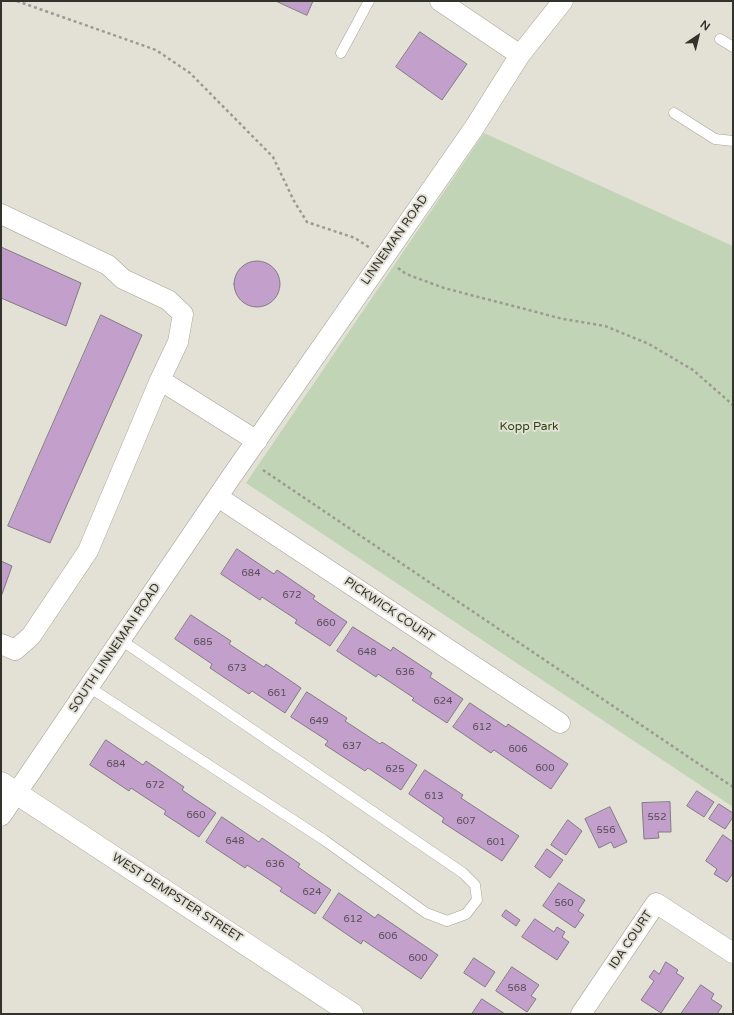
<!DOCTYPE html>
<html>
<head>
<meta charset="utf-8">
<style>
  body { margin:0 }
  #map { position:relative; width:734px; height:1015px; overflow:hidden; background:#e3e1d6; font-family:"Varela Round",sans-serif }
  canvas { display:block }
  .frame { position:absolute; inset:0; border:2px solid #33332e; pointer-events:none }
  .north { position:absolute; left:678px; top:16px; width:40px; height:40px; -webkit-text-stroke:3px #e3e1d6; paint-order:stroke; rotate:35deg; font-size:11px; font-weight:700; line-height:16px; text-align:center; color:#33332e }
  .north::after { content:''; display:block; margin:auto; width:14px; height:18px; background:#33332e; clip-path:polygon(50% 0,100% 100%,50% 72%,0 100%) }
</style>
</head>
<body>
<div id="map">
<canvas width="734" height="1015"></canvas>
<div class="frame"></div>
<div class="north">N</div>
</div>
<script>
const g = document.querySelector('canvas').getContext('2d');
g.lineJoin = 'round';
function fillPath(path, color) { g.fillStyle = color; g.fill(path, 'evenodd'); }
function strokePath(path, color, width, dash) { g.strokeStyle = color; g.lineWidth = width; g.lineCap = dash ? 'butt' : 'round'; g.setLineDash(dash || []); g.stroke(path); }
function drawText(font, color, halo, rows, align = 'center') {
  g.font = font + ' "Varela Round",sans-serif'; g.lineWidth = 4; g.setLineDash([]); g.textBaseline = 'middle'; g.strokeStyle = halo; g.fillStyle = color; for (const [text, x, y, turn = 0] of rows) {
    g.save(); g.translate(x, y); g.rotate((+turn || 0) * Math.PI / 180); g.textAlign = isNaN(turn) ? turn : align; if (halo) g.strokeText(text, 0, 0); g.fillText(text, 0, 0); g.restore();
  }
}
const green = new Path2D(`
  M484 133 733 246V807L246 483Z`);
const building = new Path2D(`
  M276 1H313L307 15Z
  M420 32 467 64 442 100 396 67Z
  M1 247 81 283 66 326 1 298Z
  M234 284a23 23 0 1 1 46 0a23 23 0 1 1-46 0Z
  M101 315 142 335 50 543 8 526Z
  M237 549 274 574 277 570 315 596 313 599 347 622 330 646 295 623 297 620 262 597 260 600 221 574Z
  M1 561 12 566 1 597Z
  M191 615 231 641 229 644 264 667 266 664 301 688 285 713 252 691 249 694 210 668 212 664 175 639Z
  M353 627 391 651 393 647 432 673 430 677 463 699 447 723 412 700 414 698 378 674 376 677 337 651Z
  M307 692 347 718 345 721 380 744 382 742 417 765 401 790 368 768 365 771 325 745 328 741 291 717Z
  M470 703 506 727 508 724 568 764 551 789 494 750 491 753 453 727Z
  M106 740 143 765 146 761 184 787 182 790 216 813 199 837 164 814 166 811 131 788 129 791 90 765Z
  M425 770 463 795 461 798 519 836 502 861 442 822 444 818 409 794Z
  M697 791 714 802 704 817 687 806Z
  M670 802 671 832H658L659 838 644 839 642 803Z
  M719 804 733 813V817L725 829 709 819Z
  M610 807 627 842 614 848 611 842 599 848 585 819Z
  M222 817 259 842 262 838 300 864 298 867 331 890 315 914 280 891 282 888 247 865 245 868 206 842Z
  M568 820 582 831 566 855 551 845Z
  M723 835 733 842V873L727 882 714 874 717 869 706 861Z
  M547 849 563 860 550 878 535 867Z
  M559 883 585 900 578 911 584 915 575 928 543 906Z
  M339 893 375 918 378 914 438 955 421 979 363 940 361 944 323 918Z
  M506 910 520 920 516 926 502 916Z
  M535 919 554 932 557 927 565 932 562 937 569 942 557 960 522 937Z
  M474 958 495 972 485 987 464 973Z
  M666 962 678 970 676 973 684 978 661 1013 641 1000 654 981 649 977 654 970 659 974Z
  M512 967 539 985 531 996 536 999 527 1012 496 991Z
  M701 985 714 994 711 999 722 1006 717 1014H681Z
  M482 999 505 1014H472Z`);
const path = new Path2D(`
  M17 1 156 50 190 73 273 157 294 201 307 222 355 238 370 248
  M398 268 406 274 444 288 563 319 605 326 649 344 693 370 733 405
  M263 470 733 787`);
const service = new Path2D(`
  M720 39 733 47
  M341 53 369 1
  M674 113 715 139 733 141
  M89 687 324 840 426 913 447 921 466 914 477 900 475 885 463 873 121 640`);
const minor = new Path2D(`
  M440 1 520 55
  M1 214 108 265 123 279 168 300 183 314 178 342 160 380 88 551 31 636 15 650 1 644
  M160 380 257 441
  M218 497 560 723
  M1 816 229 480 474 128 520 55 563 1
  M581 1014 656 903 733 953`);
const secondary = new Path2D(`
  M1 783 352 1014`);
const numberNames = [
  ["684",251,573],
  ["672",292,595],
  ["660",326,623],
  ["685",203,642],
  ["648",367,652],
  ["673",237,668],
  ["636",405,672],
  ["661",277,693],
  ["624",443,701],
  ["649",319,721],
  ["612",482,727],
  ["637",352,746],
  ["606",518,749],
  ["684",116,764],
  ["600",545,768],
  ["625",395,769],
  ["672",155,785],
  ["613",434,796],
  ["660",196,815],
  ["552",657,817],
  ["607",466,821],
  ["556",606,830],
  ["648",235,841],
  ["601",496,842],
  ["636",275,864],
  ["624",312,892],
  ["560",564,903],
  ["612",353,919],
  ["606",388,936],
  ["600",418,958],
  ["568",517,988]
];
const streetNames = [
  ["LINNEMAN ROAD",395,240,-55],
  ["PICKWICK COURT",389,610,34],
  ["SOUTH LINNEMAN ROAD",115,648,-56],
  ["WEST DEMPSTER STREET",177,898,33],
  ["IDA COURT",631,940,-56]
];
const parkNames = [
  ["Kopp Park",529,427]
];
fillPath(green, '#c2d4b6');
fillPath(building, '#c39fcc');
strokePath(building, '#817b83', 1);
strokePath(service, '#a6a499', 11);
strokePath(minor, '#a6a499', 21);
strokePath(secondary, '#a6a499', 23);
strokePath(path, '#9c9a92', 2.5, [3, 3]);
strokePath(service, '#fff', 10);
strokePath(minor, '#fff', 20);
strokePath(secondary, '#fff', 22);
drawText('10px', '#574e56', null, numberNames);
drawText('12px', '#33332e', '#e3e1d6', streetNames);
drawText('12px', '#2b4511', '#e3e1d6', parkNames);
</script>
</body>
</html>
